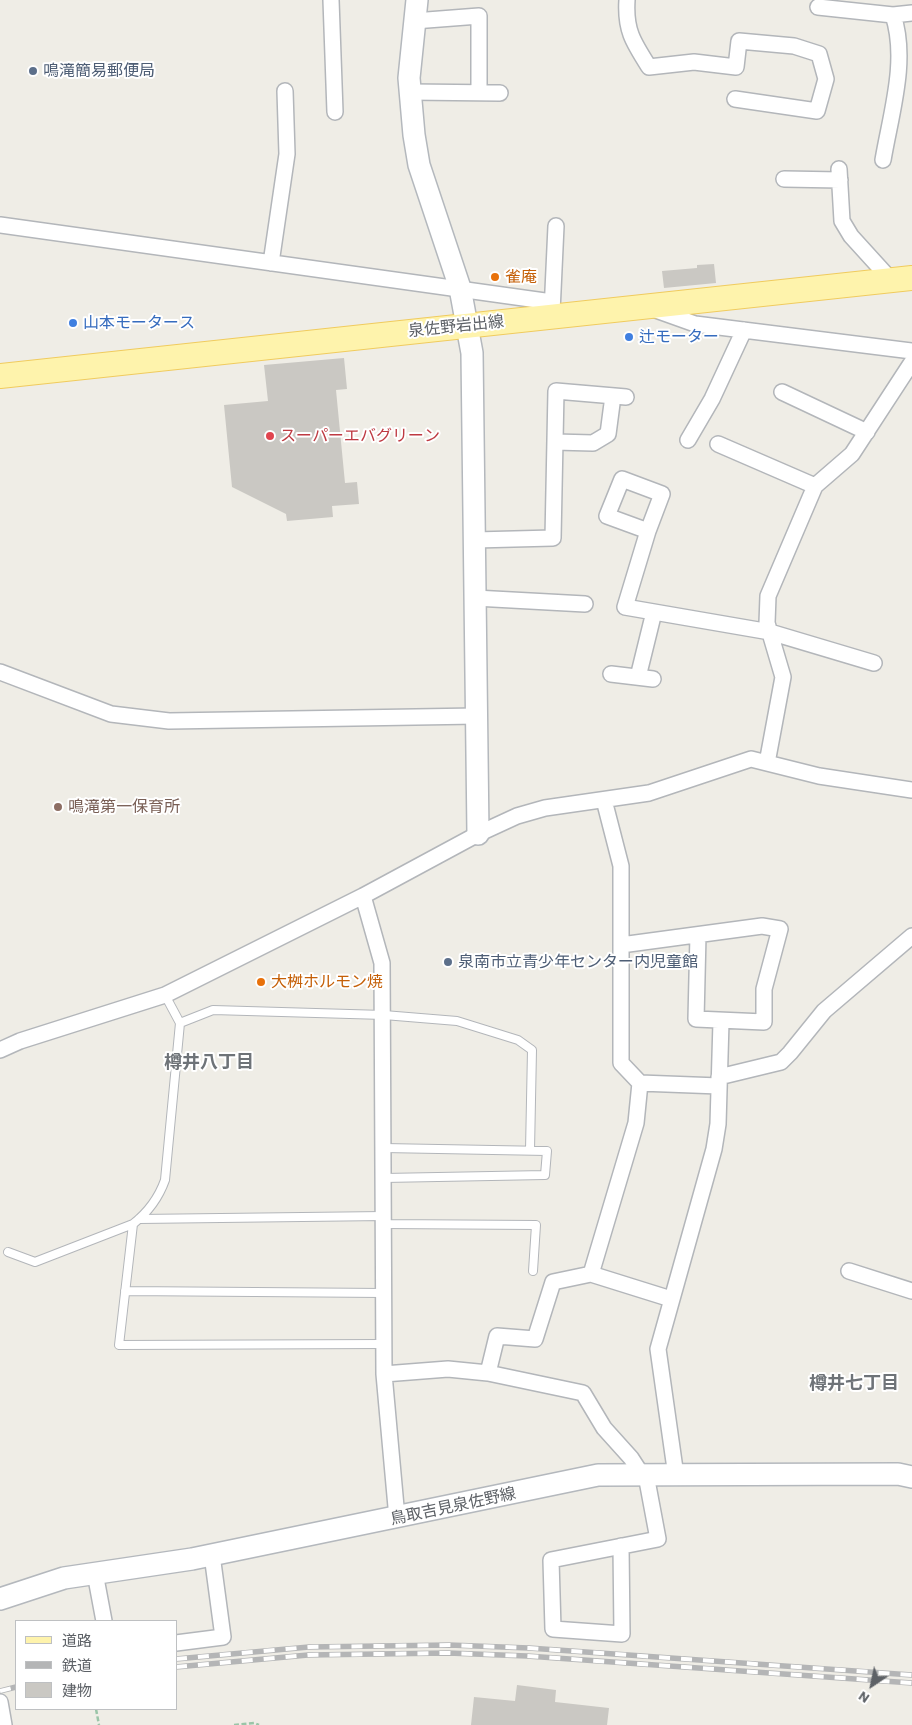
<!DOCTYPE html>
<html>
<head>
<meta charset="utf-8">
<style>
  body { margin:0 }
  #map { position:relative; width:912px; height:1725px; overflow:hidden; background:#efede6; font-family:Barlow,"Noto Sans JP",sans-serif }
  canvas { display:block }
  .legend { position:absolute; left:15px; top:1620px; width:162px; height:90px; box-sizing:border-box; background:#fff; border:1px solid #bec0c2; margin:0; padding:6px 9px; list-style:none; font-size:15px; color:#5d6166 }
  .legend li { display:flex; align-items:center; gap:10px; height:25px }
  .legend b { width:25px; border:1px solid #bec0c2 }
  .north { position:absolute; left:847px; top:1660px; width:50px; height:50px; -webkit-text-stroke:4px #fff; paint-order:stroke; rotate:214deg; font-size:14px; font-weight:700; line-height:20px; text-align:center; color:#5d6166 }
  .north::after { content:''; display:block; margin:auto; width:18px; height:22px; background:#5d6166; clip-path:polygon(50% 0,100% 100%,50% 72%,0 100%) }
</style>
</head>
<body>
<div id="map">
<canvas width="912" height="1725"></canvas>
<ul class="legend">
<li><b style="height:6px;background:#fef3ac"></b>道路</li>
<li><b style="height:6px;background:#b4b5b6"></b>鉄道</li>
<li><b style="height:14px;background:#cac8c3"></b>建物</li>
</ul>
<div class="north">N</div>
</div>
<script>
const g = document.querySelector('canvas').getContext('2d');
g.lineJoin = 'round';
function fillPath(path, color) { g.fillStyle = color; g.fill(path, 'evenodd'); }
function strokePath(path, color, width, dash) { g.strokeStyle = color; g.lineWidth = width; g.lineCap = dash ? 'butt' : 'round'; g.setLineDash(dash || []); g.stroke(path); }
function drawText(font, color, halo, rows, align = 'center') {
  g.font = font + ' Barlow,"Noto Sans JP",sans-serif'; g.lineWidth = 4; g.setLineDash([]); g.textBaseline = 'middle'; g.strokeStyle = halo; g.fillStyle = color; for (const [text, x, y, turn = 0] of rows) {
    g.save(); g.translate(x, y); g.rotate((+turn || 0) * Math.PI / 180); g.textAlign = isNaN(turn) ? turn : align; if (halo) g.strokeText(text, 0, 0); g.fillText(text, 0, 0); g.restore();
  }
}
const building = new Path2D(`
  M714 264 716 283 664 288 662 271 697 268V265Z
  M344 358 347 389 336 390 345 483 357 482 359 504 332 506 333 517 287 521 286 514 232 487 224 405 268 401 264 365Z
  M517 1685 556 1690 555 1702 609 1708 607 1725H471L474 1697 515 1701Z`);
const path = new Path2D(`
  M96 1709 99 1725
  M234 1725 254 1723 259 1725`);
const lane = new Path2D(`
  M180 1023 213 1010 384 1015 457 1021 518 1040 532 1050 530 1150
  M384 1148 547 1151 545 1175 384 1178
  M139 1219 384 1216
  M133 1224 119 1345 384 1344
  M384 1224 536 1225 533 1271
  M8 1252 35 1262 133 1224C147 1213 159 1197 165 1180L180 1023 165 995
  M125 1291 384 1293`);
const street = new Path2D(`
  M331 0 335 112
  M627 0C625 30 633 42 649 67L694 62 736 67 739 41 794 46 819 54 826 79 817 111 735 99
  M818 7 893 15 912 13
  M414 21 479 16V93
  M410 92 500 93
  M883 160C891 113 908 60 893 15
  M839 169 842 221 851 236 891 280
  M784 179 840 180
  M0 225 552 302
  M271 263 287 154 285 91
  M653 309 695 324 912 351
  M552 312 556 226
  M782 392 867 432
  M688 440 712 399 744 330
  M555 442 593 443 608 434 613 396
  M718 444 815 486
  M648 531 607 516 622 479 662 494 648 531 625 607 770 632 874 663
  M475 540 553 538 556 391 626 397
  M475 598 585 604
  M0 672 111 714 169 721 477 716
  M611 674 653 679
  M638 677 654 612
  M767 763 783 677 767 623 768 596 815 486 852 454 912 362
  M604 800 621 866V1063L640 1083 719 1086
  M363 896 382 963 384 1374 397 1518
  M621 945 762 926 780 929 764 989V1022L696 1019 698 935
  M0 1050 20 1041 165 995 363 896 478 834 517 816 545 808 649 793 751 759 819 776 912 790
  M719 1077 781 1062 790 1053 824 1011 912 936
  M849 1271 912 1291
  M591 1274 636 1123 640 1083
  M488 1373 497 1336 535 1339 553 1282 591 1274 671 1299
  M384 1374 448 1369 488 1373 583 1393 604 1428 631 1458 642 1475
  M676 1476 658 1349 714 1149 718 1124 721 1022
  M621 1546 622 1634 553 1629 551 1560 658 1539 646 1475
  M95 1573 104 1621
  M176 1643 223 1637 212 1555
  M0 1702 4 1725`);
const secondary = new Path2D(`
  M417 0 409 78 414 135 419 165 460 288 472 353 478 834
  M0 1599 64 1578 192 1559 598 1475 898 1474 912 1477`);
const primary = new Path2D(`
  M0 376 912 278`);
const rail = new Path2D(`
  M176 1659 309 1647 449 1645 529 1648 912 1675
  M176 1667 308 1655 448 1653 527 1656 912 1683
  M0 1691 16 1687`);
const markers = [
  [33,71,5,"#5c6f8a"],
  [495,277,5,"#e8710a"],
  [73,323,5,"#3f7fe0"],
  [629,337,5,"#3f7fe0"],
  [270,436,5,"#e0444e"],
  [58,807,5,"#8d6e63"],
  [448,962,5,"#5c6f8a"],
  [261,982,5,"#e8710a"]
];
const serviceNames = [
  ["鳴滝簡易郵便局",43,71],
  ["泉南市立青少年センター内児童館",458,962]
];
const foodNames = [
  ["雀庵",505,277],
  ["大桝ホルモン焼",271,982]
];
const shopNames = [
  ["山本モータース",83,323],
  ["辻モーター",639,337]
];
const streetNames = [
  ["泉佐野岩出線",456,326,-6],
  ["鳥取吉見泉佐野線",453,1506,-12]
];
const healthNames = [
  ["スーパーエバグリーン",280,436]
];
const educationNames = [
  ["鳴滝第一保育所",68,807]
];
const neighbourhoodNames = [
  ["樽井八丁目",209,1062],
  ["樽井七丁目",854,1383]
];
fillPath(building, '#cac8c3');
strokePath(lane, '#b3b6ba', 10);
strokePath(street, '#b3b6ba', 18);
strokePath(secondary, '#b4b8bd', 24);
strokePath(primary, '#f0cb5e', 26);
strokePath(path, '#9ac5a8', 2.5, [5, 2.5]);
strokePath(lane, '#fff', 8);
strokePath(street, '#fff', 15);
strokePath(secondary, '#fff', 21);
strokePath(primary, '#fef3ac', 24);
strokePath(rail, '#b4b5b6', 5.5);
strokePath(rail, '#fff', 4, [11]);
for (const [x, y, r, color] of markers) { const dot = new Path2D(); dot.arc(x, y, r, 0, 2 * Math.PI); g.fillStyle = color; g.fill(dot); strokePath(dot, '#fff', 2); }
drawText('16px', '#4e5e75', '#fff', serviceNames, 'left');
drawText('16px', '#c56008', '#fff', foodNames, 'left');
drawText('16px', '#366cbe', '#fff', shopNames, 'left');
drawText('16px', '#5d6166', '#fff', streetNames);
drawText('16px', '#be3a42', '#fff', healthNames, 'left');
drawText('16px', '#785e54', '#fff', educationNames, 'left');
drawText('bold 18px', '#6e7378', '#fff', neighbourhoodNames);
</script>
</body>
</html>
